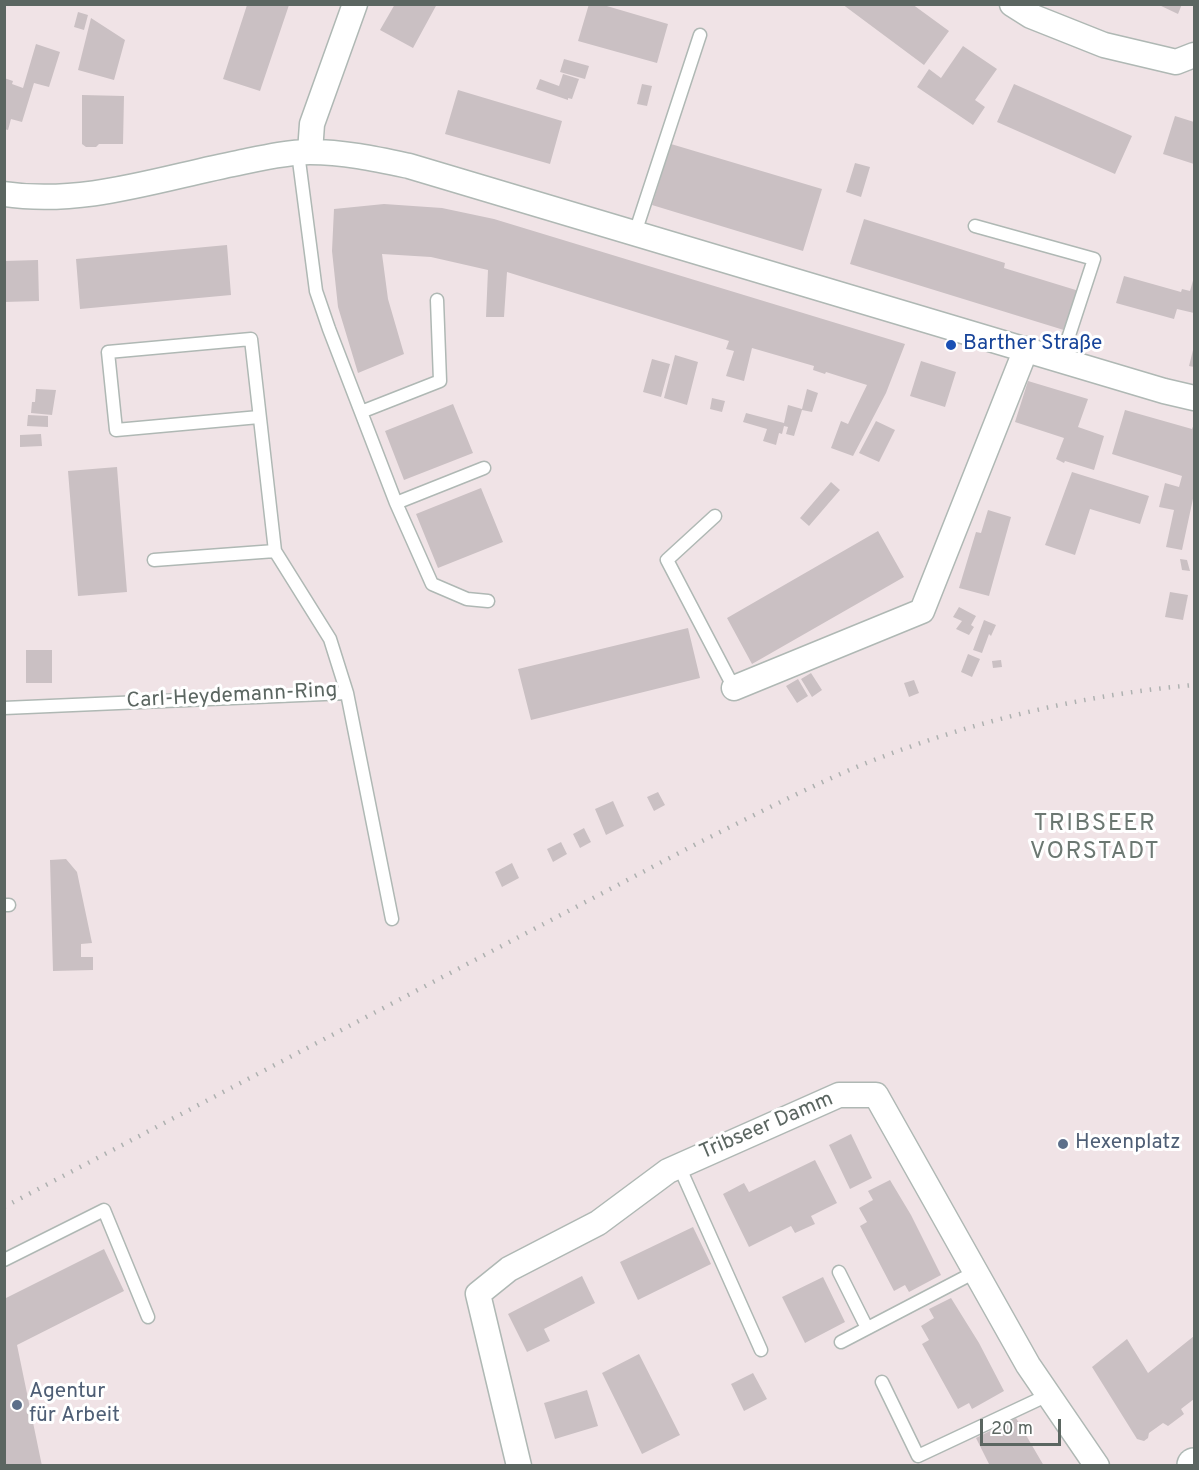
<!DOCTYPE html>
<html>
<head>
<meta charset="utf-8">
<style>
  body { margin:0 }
  #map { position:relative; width:1199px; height:1470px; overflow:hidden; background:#f0e3e6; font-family:Overpass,sans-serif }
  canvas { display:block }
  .frame { position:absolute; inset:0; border:6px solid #5b6661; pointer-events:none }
  .scale { position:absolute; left:980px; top:1419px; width:81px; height:27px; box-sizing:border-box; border:3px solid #5b6661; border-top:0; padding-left:8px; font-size:18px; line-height:21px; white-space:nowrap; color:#5b6661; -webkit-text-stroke:4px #fff; paint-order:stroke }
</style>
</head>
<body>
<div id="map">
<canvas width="1199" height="1470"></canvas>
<div class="frame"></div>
<div class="scale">20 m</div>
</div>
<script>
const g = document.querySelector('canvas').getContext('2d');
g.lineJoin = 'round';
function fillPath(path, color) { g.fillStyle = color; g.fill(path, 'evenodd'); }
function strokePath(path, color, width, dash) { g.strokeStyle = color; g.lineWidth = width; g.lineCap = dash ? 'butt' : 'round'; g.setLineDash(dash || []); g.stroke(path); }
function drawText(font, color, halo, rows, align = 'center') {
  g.font = font + ' Overpass,sans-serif'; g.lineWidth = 6; g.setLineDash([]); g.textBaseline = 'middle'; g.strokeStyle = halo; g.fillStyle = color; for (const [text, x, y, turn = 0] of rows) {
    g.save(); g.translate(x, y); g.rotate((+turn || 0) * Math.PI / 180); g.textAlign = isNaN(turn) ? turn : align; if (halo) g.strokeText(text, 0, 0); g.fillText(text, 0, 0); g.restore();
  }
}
const building = new Path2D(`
  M395 4H437L413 48 380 30Z
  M589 4H600L668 24 657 63 578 41Z
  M842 4H912L949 31 924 65Z
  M1157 4H1182L1178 14Z
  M247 5H289L260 91 223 79Z
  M78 12 88 15 84 30 74 27Z
  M91 18 125 40 114 80 78 70Z
  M36 44 60 52 49 87 34 83 22 122 11 119 8 130 4 129V78L13 81 12 84 23 88Z
  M963 46 997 69 975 100 985 107 973 125 917 87 929 69 941 78Z
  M564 59 589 66 585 79 560 72Z
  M563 74 579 79 572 99 568 98V100L536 89 540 79 559 86Z
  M642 84 652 86 647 106 637 104Z
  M1014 84 1132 136 1115 174 997 122Z
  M458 90 562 121 550 164 445 134Z
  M82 95 124 96 123 144H99L96 147H86L82 144Z
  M1175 116 1194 122V164L1163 154Z
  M671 144 822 189 803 251 652 205Z
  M855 163 870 167 861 197 846 192Z
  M384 204 442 208 494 219 905 344 886 393 853 456 831 448 841 421 848 424 867 385 826 372 825 374 813 370 814 366 752 348 744 381 726 376 734 351 726 349 729 341 507 272 504 317H486L488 270 431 257 382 254 388 299 404 354 358 373 338 307 332 251 334 209Z
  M864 219 1005 263 1004 268 1079 291 1067 331 850 264Z
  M227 245 231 295 80 309 76 259Z
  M38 260 39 301 4 302V261Z
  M1124 276 1181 292 1182 289 1190 291 1194 277V313L1177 309 1174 319 1116 303Z
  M1194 346V367L1189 366Z
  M675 355 698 362 687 405 664 398Z
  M652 359 670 364 661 397 643 392Z
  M921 361 956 372 945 407 910 396Z
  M1028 381 1088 399 1078 427 1104 436 1094 470 1065 461 1064 463 1056 459 1064 438 1015 422Z
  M36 389 56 390 52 415 31 413 32 402H35Z
  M807 389 818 393 812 412 802 410 794 436 786 434 788 427 784 426 782 434 779 433 776 445 763 441 767 429 743 422 746 413 784 423 788 405 802 409Z
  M712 398 725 401 722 412 710 409Z
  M453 404 473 453 404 480 385 431Z
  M1125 410 1192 429 1194 424V494L1182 550 1166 547 1174 510 1159 507 1165 483 1179 487 1182 476 1112 454Z
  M28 415 48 416V427L27 426Z
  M876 421 895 430 879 462 859 453Z
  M41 434 42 446 20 447V435Z
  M117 467 127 592 78 596 68 471Z
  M1072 472 1149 496 1140 524 1090 509 1075 555 1045 545Z
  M831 482 840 490 809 526 800 518Z
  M481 488 503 542 438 568 416 514Z
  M988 510 1011 517 989 596 959 588 976 532 981 533Z
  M878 531 904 577 752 664 727 618Z
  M1180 559 1187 560 1190 571 1182 570Z
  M1170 592 1188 595 1183 620 1165 617Z
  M959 607 976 616 971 625 974 627 969 635 956 629 962 621 953 617Z
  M984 620 996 625 991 636 989 634 982 653 973 650Z
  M688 628 700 678 531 720 518 669Z
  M26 650H52V683H26Z
  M968 654 980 659 972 677 961 672Z
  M1001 660 1002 667 993 668 992 661Z
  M811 673 822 690 812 697 801 679Z
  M798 679 808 696 797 703 786 686Z
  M914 680 919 693 909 697 904 683Z
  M658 792 665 805 654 811 647 797Z
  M613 801 624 826 606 835 595 809Z
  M584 828 591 842 580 848 573 834Z
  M561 842 567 854 553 862 547 849Z
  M66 859 77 872 92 943 81 944V957H93V970L53 971 50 860Z
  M512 863 519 878 502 887 495 872Z
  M851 1134 872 1178 850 1189 829 1145Z
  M815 1160 837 1203 811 1216 815 1224 795 1233 791 1226 749 1247 723 1194 744 1183 749 1192Z
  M890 1180 911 1215 941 1275 909 1292 905 1285 894 1291 860 1226 867 1222 859 1208 873 1200 868 1191Z
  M693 1227 711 1264 638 1300 620 1262Z
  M104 1249 124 1291 17 1345 42 1466H4V1299Z
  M582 1276 595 1303 544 1329 550 1341 527 1352 508 1314Z
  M823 1277 845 1322 805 1343 782 1297Z
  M951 1298 979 1343 1004 1391 972 1409 969 1403 958 1409 922 1344 929 1340 921 1326 934 1318 929 1309Z
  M1194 1336V1399L1181 1409 1184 1414 1168 1426 1163 1423 1149 1433 1148 1438 1144 1441 1137 1439 1092 1367 1127 1339 1148 1373Z
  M639 1354 680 1435 642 1454 602 1373Z
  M753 1373 767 1399 744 1411 731 1384Z
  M587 1390 598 1426 555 1439 544 1403Z
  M1016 1418 1044 1466H990L976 1438Z`);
const lane = new Path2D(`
  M298 153 316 291 329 329 396 503 432 584 467 599 488 601
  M975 226 1094 259 1061 360
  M635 233 700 35
  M361 412 440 381 437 300
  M396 503 484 468
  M715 516 667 560 734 688
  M154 560 275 551
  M347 693 392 919
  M4 708 347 693 330 639 275 551 251 339 108 352 116 430 259 417
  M4 905H9
  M679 1166 761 1350
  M4 1260 104 1210 148 1317
  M839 1272 867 1328
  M841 1342 977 1271
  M882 1382 918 1456 1048 1395`);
const street = new Path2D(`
  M1012 4 1031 16 1104 45 1176 62 1194 55
  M310 152 312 124 355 4
  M4 194C84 206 161 178 238 163 262 158 286 152 310 152 344 152 376 159 409 166L1164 391 1194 398
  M734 688 922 611 1026 349
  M519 1466 478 1294 509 1269 598 1223 668 1171 839 1095H876L1028 1365 1097 1466`);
const secondary = new Path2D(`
  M1194 1466V1465`);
const rail = new Path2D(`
  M4 1207 698 843C751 817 804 789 859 766 965 723 1080 695 1194 685`);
const markers = [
  [951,345,6,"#1a4fb4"],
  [1063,1144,6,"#5c6f8a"],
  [17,1405,6,"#5c6f8a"]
];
const transitNames = [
  ["Barther Straße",963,345]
];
const streetNames = [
  ["Carl-Heydemann-Ring",232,697,-3],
  ["Tribseer Damm",767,1127,-23]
];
const serviceNames = [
  ["Hexenplatz",1075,1144],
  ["Agentur",29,1393],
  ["für Arbeit",29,1417]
];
const quarterNames = [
  ["TRIBSEER",1095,825],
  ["VORSTADT",1095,853]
];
fillPath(building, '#cac0c3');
strokePath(lane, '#afb8b4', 15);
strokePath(street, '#afb8b4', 27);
strokePath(secondary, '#aeb8b4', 36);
strokePath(lane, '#fff', 12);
strokePath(street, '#fff', 24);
strokePath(secondary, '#fff', 33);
strokePath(rail, '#aeb1b0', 4.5, [1.5, 8]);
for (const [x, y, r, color] of markers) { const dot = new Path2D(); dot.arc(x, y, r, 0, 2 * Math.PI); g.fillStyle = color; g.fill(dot); strokePath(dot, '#fff', 2); }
drawText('21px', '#164399', '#fff', transitNames, 'left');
drawText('21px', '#5b6661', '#fff', streetNames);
drawText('21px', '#4e5e75', '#fff', serviceNames, 'left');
g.letterSpacing = '1.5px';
drawText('24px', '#6c7872', '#fff', quarterNames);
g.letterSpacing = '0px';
</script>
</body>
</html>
